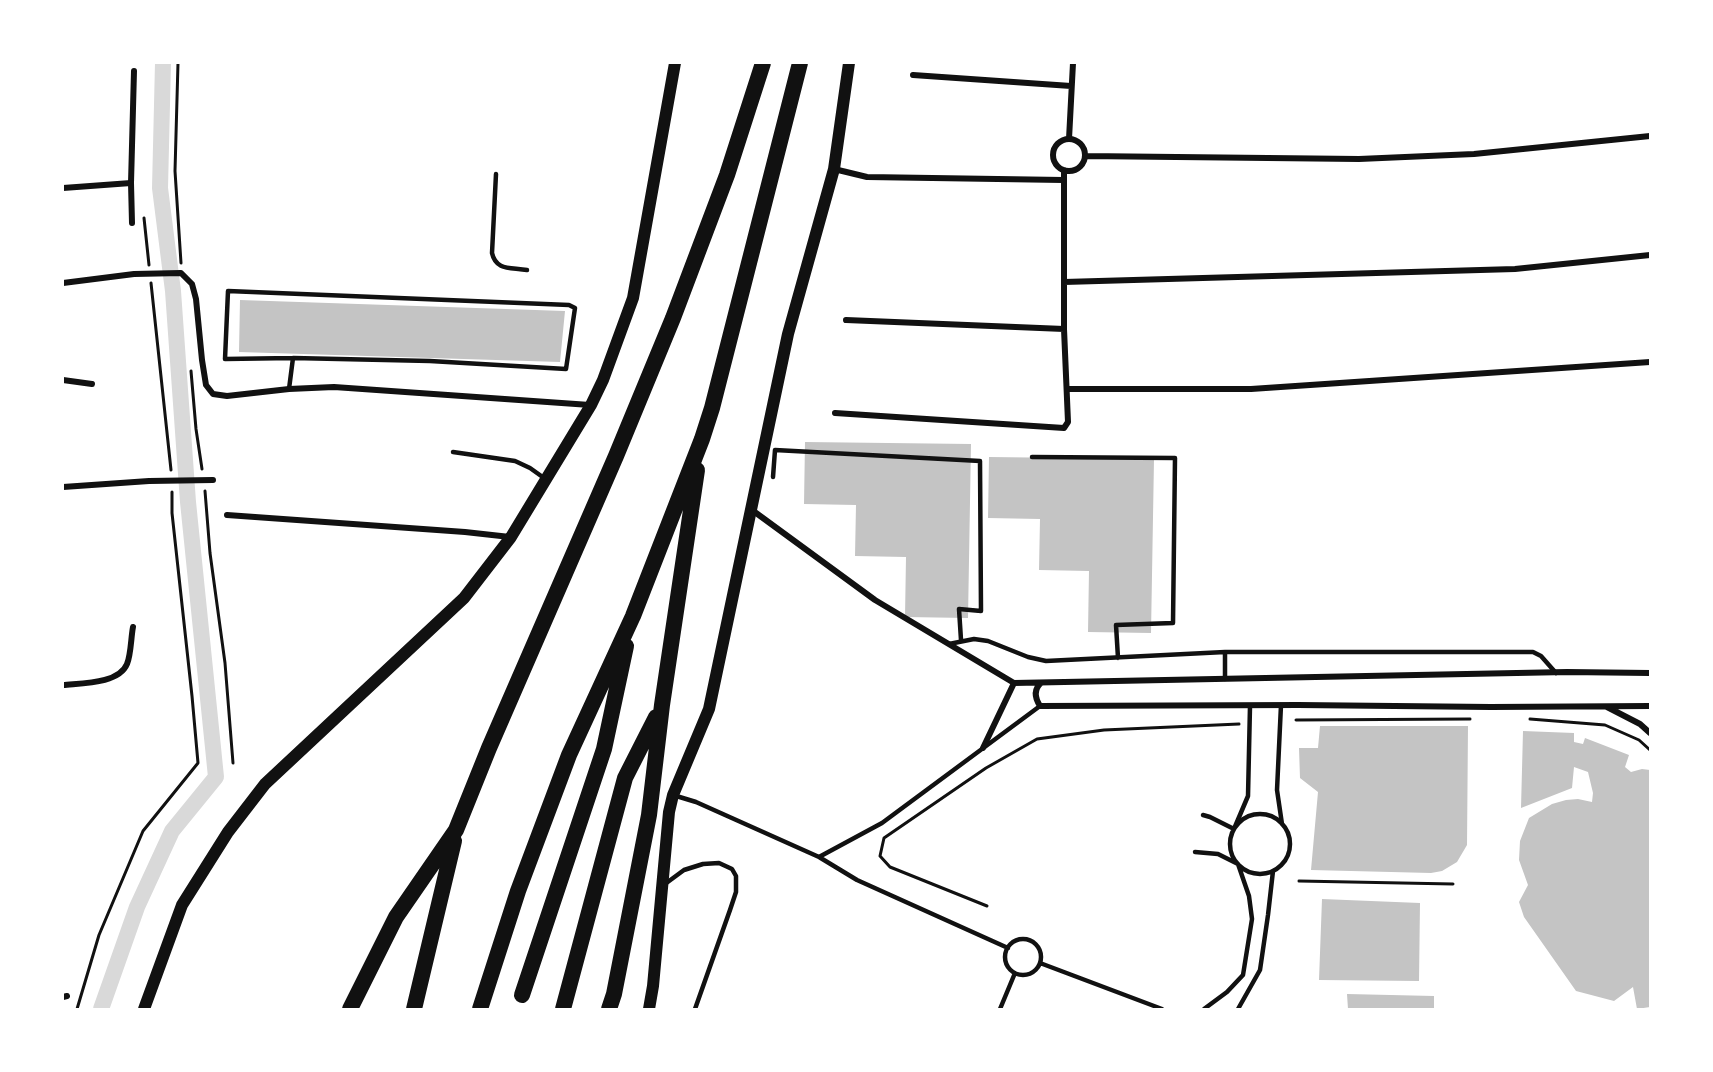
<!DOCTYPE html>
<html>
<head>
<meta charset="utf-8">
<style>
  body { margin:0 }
  #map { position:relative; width:1713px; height:1072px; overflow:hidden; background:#fff; font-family:"Public Sans",sans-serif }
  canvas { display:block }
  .frame { position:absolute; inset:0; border:64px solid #fff; pointer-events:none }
</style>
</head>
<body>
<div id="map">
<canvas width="1713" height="1072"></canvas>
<div class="frame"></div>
</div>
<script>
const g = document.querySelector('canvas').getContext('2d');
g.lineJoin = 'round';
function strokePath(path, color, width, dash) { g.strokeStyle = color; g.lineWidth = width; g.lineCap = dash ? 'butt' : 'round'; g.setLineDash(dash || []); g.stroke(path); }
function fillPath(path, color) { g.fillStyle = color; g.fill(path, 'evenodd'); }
const canal = new Path2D(`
  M101 1009 137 907 172 831 216 777 188 502 173 291 160 188 163 63`);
const building = new Path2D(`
  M240 300 565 311 560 362 239 352Z
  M805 442 971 444 968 618 905 617 906 557 855 556 856 505 804 504Z
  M989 457 1154 459 1151 633 1088 632 1089 571 1039 570 1040 519 988 518Z
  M1320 726H1468L1467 845 1457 862 1442 871 1431 873 1311 870 1318 792 1300 778 1299 748H1318Z
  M1523 731 1574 733V742L1583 744 1585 738 1629 755 1625 767 1631 772 1642 769 1650 770V1007L1637 1009 1633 987 1614 1001 1576 991 1524 917 1519 902 1528 885 1519 860 1520 841 1529 818 1552 804 1566 800 1578 799 1592 802 1593 793 1588 772 1574 767 1572 788 1521 808Z
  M1322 899 1420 903 1419 981 1319 980Z
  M1347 994 1434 996V1009H1348Z`);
const path = new Path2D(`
  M178 63 175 171 181 263
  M144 218 149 265
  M151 283 171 470
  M191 371 196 429 202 469
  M205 491 210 553 225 663 233 763
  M1530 719 1605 725 1639 740 1650 750
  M1296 720 1470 719
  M1299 881 1453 884
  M987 906 890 867 880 856 884 838 986 768 1037 739 1104 730 1239 724
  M77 1009 99 935 143 831 198 763 192 696 172 513V492`);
const service = new Path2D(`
  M496 174 492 253C496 271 511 267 527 270
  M289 389 293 358 430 361 566 369 575 308 569 305 228 291 225 359 293 358
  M453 452 515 461 530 468 544 478
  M1032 457 1175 458 1173 623 1116 625 1118 658
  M773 477 775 450 980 461 981 611 959 609 961 640
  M949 644 974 639 988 641 1028 657 1046 661 1225 652H1533L1541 656 1556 673
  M1225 652V679
  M1281 705 1277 790 1282 824
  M673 795 696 802 819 857 857 880 1008 948
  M1230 844a30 30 0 1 1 60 0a30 30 0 1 1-60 0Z
  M1203 815 1210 817 1234 829 1248 796 1250 706
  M1195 852 1218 854 1238 864 1249 896 1252 919 1243 975 1227 992 1204 1009
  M819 857 882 823 1040 706
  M665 884 684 870 703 864 719 863 732 869 736 876V892L730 910 695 1009
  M1005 957a18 18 0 1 1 36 0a18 18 0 1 1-36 0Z
  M1040 963 1162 1009
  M1000 1009 1015 973
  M1238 1009 1260 970 1268 915 1273 871`);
const minor = new Path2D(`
  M913 75 1071 86
  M1069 139 1073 63
  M1053 155a16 16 0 1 1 32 0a16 16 0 1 1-32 0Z
  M1085 156 1359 159 1474 154 1650 136
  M834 169 867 177 1063 180
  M63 188 131 183
  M132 223 131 183 134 71
  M1064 282 1515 269 1650 255
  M63 283 134 274 181 273 192 284 196 299 202 360 206 385 213 394 227 396 289 389 334 387 590 405
  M846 320 1064 329
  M63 380 92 384
  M1068 389H1251L1650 362
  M835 413 1064 428 1068 422 1064 329V170
  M63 487 149 481 213 480
  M752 510 875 600 1014 683 1567 672 1650 673
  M227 515 465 532 510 537
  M1041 683C1033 690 1035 698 1040 706L1298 705 1491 707 1650 706
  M63 685C81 683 119 684 127 664 131 655 131 637 133 627
  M1607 707 1640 724 1650 733
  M983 748 1014 683
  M63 997 67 996`);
const secondary = new Path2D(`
  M144 1009 182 905 228 832 265 784 464 598 511 537 591 405 603 380 633 298 675 63
  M649 1009 653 986 669 812 673 795 709 709 788 334 834 169 849 63`);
const motorway = new Path2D(`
  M522 995 604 749 626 646
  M350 1009 396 917 456 830 489 748 616 456 673 318 727 175 763 63
  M414 1009 454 841
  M480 1009 518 891 569 755 633 616 702 439 712 408 800 63
  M563 1009 625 778 656 717
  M609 1009 614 994 649 815 662 705 697 470`);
strokePath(canal, '#d9d9d9', 16);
fillPath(building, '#c4c4c4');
strokePath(path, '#111', 3);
strokePath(service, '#111', 4.5);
strokePath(minor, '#111', 6);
strokePath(secondary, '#111', 12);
strokePath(motorway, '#111', 16);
</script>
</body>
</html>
